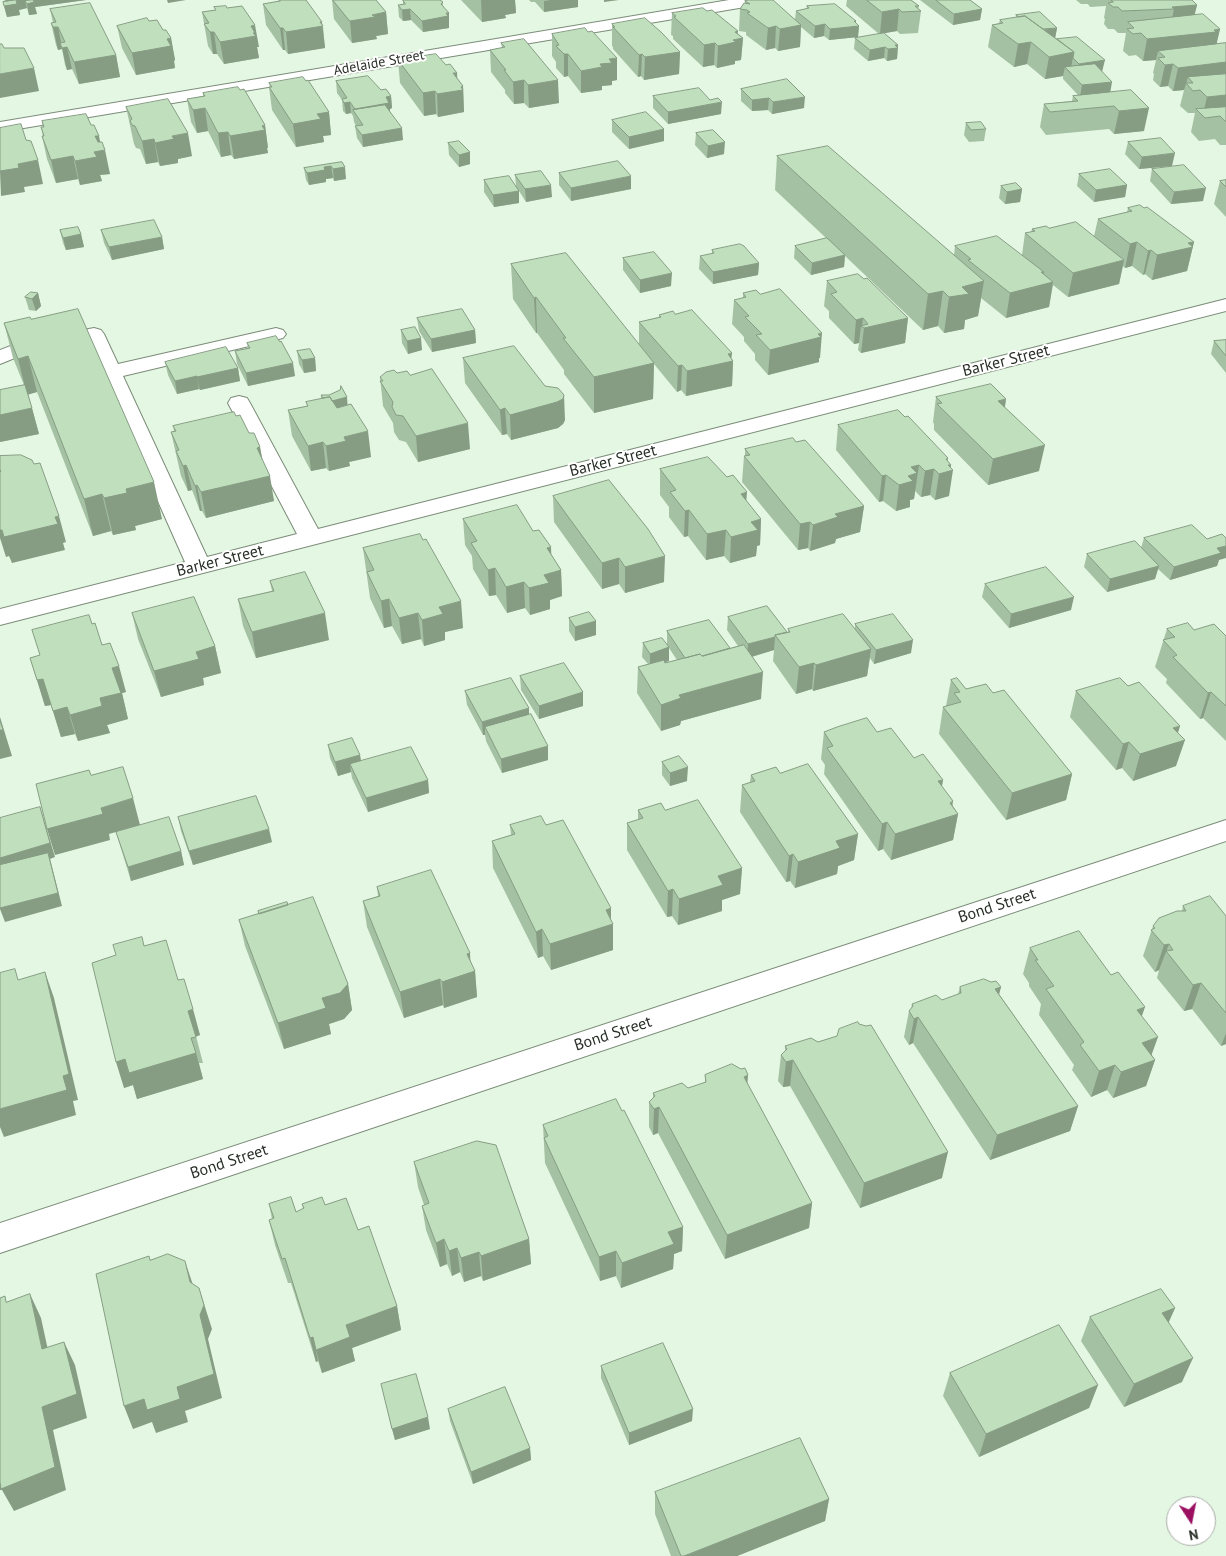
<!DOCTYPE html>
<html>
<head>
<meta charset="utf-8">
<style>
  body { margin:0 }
  #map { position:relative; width:1226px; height:1556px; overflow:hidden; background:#e4f7e2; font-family:"PT Sans",sans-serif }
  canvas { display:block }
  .north { position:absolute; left:1166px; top:1496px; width:50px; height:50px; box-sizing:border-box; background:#fff; border:1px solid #a9aca9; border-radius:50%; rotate:169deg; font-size:14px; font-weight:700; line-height:20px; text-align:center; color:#282f27 }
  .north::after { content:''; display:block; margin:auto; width:18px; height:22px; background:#9b1061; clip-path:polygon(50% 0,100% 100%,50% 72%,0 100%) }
</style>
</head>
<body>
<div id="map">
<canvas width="1226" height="1556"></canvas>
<div class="north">N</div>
</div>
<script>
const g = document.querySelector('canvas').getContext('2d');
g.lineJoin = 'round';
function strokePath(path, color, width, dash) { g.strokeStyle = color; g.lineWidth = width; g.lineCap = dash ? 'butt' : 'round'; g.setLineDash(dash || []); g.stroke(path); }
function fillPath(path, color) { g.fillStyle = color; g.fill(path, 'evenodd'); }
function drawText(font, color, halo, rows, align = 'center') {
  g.font = font + ' "PT Sans",sans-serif'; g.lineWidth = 4; g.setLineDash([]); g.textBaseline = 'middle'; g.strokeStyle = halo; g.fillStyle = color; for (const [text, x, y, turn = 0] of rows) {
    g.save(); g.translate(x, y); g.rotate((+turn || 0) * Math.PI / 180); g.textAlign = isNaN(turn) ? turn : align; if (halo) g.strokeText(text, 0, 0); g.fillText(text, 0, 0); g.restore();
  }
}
const minor = new Path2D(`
  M729 0H765L763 3 757 5 0 132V122Z
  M1226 299V311L0 625V609L185 562 87 342 27 353 0 364V350L21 342 94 328 101 330 104 334 118 364 276 328 283 330 286 334 283 338 123 376 207 557 297 534 228 403 231 398 239 396 247 398 250 403 318 529Z
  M1226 820V841L0 1253V1223Z`);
const wall = new Path2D(`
  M4 0H26V1L32 0H86L35 7 37 14 29 15 27 8 19 10 20 15 7 17 3 2 5 1Z
  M278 0H306L323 26 325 48 288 54 285 50H283L266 25 263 4 279 1Z
  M332 0H376L386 12 388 34 376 36 377 39 352 43 334 19Z
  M403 0H440L443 2V6L449 24V28L423 32 411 20 403 21 399 17 398 5H403Z
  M461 0H515L516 13 505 15 506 18 482 22Z
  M529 0H578V7L544 12 535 2H531Z
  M847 0H911L919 6 918 9 921 11 918 33 900 34 897 31 884 33 898 45 897 59 887 61 884 58 868 61 854 49 855 38 879 34 846 6Z
  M920 0H970L982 9 980 20 953 25Z
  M1076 0H1192L1197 5 1194 15 1220 29 1216 44 1226 43V145H1220L1215 139 1199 141 1191 132 1195 113H1188L1180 106 1184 90 1173 91 1168 86 1160 87 1153 80 1154 74 1153 73 1156 60 1143 61 1136 55 1129 56 1123 51 1126 33H1118L1114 29H1108L1104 24 1105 19 1104 18 1106 6 1090 7 1088 4H1081Z
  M745 1 795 19 796 11 806 9 807 6 856 21V23L859 26 858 37 829 40 824 36 814 38 801 27 800 47 778 51 775 48 766 50 746 35V32L739 31 740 9 745 3Z
  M214 7 259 47H257L259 58 224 64 217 54H213L208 46 202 12 215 10Z
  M50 9 116 55 120 77 79 84 72 69 67 70 65 65 62 49 58 50 56 45 51 23H53Z
  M672 13 738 34 743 38 741 60 735 61V64L717 68 714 65 703 67 673 39V36L671 35Z
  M1016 15 1057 28 1055 38 1102 72 1110 92 1144 131 1114 134 1109 129 1046 135 1040 127 1044 104 1072 101 1073 96 1078 95 1063 79V76L1045 79 1027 64 1014 67 988 47 992 25 999 23 1000 20 1016 18Z
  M149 21 163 30 171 38 175 60 174 61 175 68 136 75 122 48 117 26Z
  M612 24 680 52 679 74 644 80 641 76 638 77 613 49V47L612 46Z
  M552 34 617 80 612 81V85L602 86V90L581 93 568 76 564 77 556 68V62L552 56Z
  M501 43 559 103 529 108 524 103 514 104 505 93V90L491 72 490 50 502 48Z
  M398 60 446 65 457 73V78L463 86 464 112 438 117 436 114 424 116 400 83Z
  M336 81 381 90 391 96 392 108 390 109V112L403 140 363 147 357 138 355 126H356L354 122 353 116 351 113 346 114 343 111 342 100 337 93Z
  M269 83 329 112 331 135 323 136 324 142 296 147 272 110 269 87H270Z
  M741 89 804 108 772 114 768 110 752 111 741 101Z
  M203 93 265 125 268 148H267L268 153 234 159 231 155 221 157 208 131 197 133 191 122 187 99 203 96Z
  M653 96 710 100 721 114 668 124 653 108Z
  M126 107 192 156 178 159V163L160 166 158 162 146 164 140 149 136 148 134 144Z
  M612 120 664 141 629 149 612 132Z
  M42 121 91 125 100 142 110 174 100 175 102 181 80 185 78 179 56 183 47 159 42 136H43L41 127H43Z
  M966 123 986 129 984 141 969 142 964 135Z
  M696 133 724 154 707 158 695 145Z
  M1128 142 1172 166 1139 169 1125 154Z
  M448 143 470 152V164L459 167 449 155Z
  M777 156 954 255 955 246 1022 255 1025 233 1031 232 1032 229 1049 228 1094 236 1098 219 1127 212 1128 208 1194 242 1187 271 1152 280 1145 274 1143 275 1132 266 1125 268 1123 266 1119 284 1068 297 1053 285 1049 307 1006 318 981 298 978 316 965 320 964 329 944 333 938 326 923 330 845 256 844 267 811 275 794 258 795 246 826 238 775 190Z
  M342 162 346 179 334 181 333 178 326 179V182L309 185 306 180 304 168Z
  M1152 169 1203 201 1171 204 1150 181Z
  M559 173 631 189 571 201 559 185Z
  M1079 174 1127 185 1125 197 1094 202 1077 186Z
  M515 175 552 197 526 202 519 191V203L494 207 484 192V180L516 186Z
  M1226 180V217L1214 204 1220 181Z
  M1001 186 1022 189 1020 202 1005 204 999 198Z
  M60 230 81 234 84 247 66 250 63 243Z
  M101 230 162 237 164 249 112 260 104 243Z
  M712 250 759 263 758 275 713 284 699 269 700 256 712 254Z
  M623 258 671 286 640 293 623 270Z
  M511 264 639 345V322L659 317V315L675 314 732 353 731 358 733 361 732 386 686 396 681 390 677 392 654 364 653 399 594 413 564 374V370L537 333H536L513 299Z
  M827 281 908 318 905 343 861 353 858 350 859 343 854 344 829 318V311L824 306Z
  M38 293 41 306 36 311 29 310 25 297Z
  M743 293 820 358H819V362L768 375 755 360V354L744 341V337L732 324 734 300 743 298Z
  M417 318 475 330 476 343 432 352 419 331Z
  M31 319 162 519 135 526 136 530 113 535 111 531 93 536 37 392 28 394 39 434 0 442V390L24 385 13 358 4 323Z
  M401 330 422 350 408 354 402 343Z
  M1226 340V373L1211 354 1214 341Z
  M280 342 295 376 248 386 237 364 235 351 248 348 247 343Z
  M297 351 315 358 316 371 304 373 299 364Z
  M463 358 565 420 563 424 558 428 511 440 507 434 502 435 465 383Z
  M165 362 238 368 240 381 200 390 199 389 177 394 168 375Z
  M397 373 410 375 470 449 418 462 406 442 399 440 394 432 393 423 383 406 380 377Z
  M321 395 347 405 371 457 349 462 350 466 329 471 326 468 311 471 292 436 288 410 307 406 306 402 321 399Z
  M936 397 1006 399 1005 407 1039 471 988 485 934 430V424L933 422Z
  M236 416 260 447 262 459 274 501 206 518 202 511H200L192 490 188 491 181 476 171 432 174 431 173 426Z
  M905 417 951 465 949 496 935 500 930 495 921 497 915 491 914 499 910 500V507L896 511 883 501 879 502 836 450 838 425Z
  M796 442 864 506 860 532 836 539 835 543 810 551 808 548 798 550 742 482 744 456H745V449Z
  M660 469 746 501 761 519 760 545 757 546 756 556 730 563 724 556 706 560 688 536 684 537 669 517V507L660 495Z
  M553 496 664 582 625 593 619 584 602 589 554 522Z
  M463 519 533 531 551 547V555L561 570 562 596 550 600V609L530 615 525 608 507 613 496 595 489 596 473 569 472 556 465 545Z
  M1144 538 1219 560 1217 566 1170 580 1158 569 1155 579 1107 592 1084 567 1087 554 1141 548Z
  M363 548 463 628 445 632V640L424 646 421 639 402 644 392 626 384 628 370 598Z
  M270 581 329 640 256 658 243 626 238 599 272 591Z
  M985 584 1071 610 1009 628 982 597Z
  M132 613 215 646 221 673 203 678 204 685 161 697 138 639Z
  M728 617 787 632H788V629L855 628V624L911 653 874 664 870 658 867 676 813 691 812 689 796 694 773 661 774 650 752 657 761 699 681 721 680 725 661 731 637 693 638 667 648 664 642 657 643 643 667 644V631L730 648 738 646 727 630ZM669 648 677 660 665 663V662L669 661Z
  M569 618 596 621V635L575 641 569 631Z
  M92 624 126 692 122 693 128 719 107 725 110 733 78 741 75 734 61 737 51 705 45 706 30 658 39 656Z
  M1167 629 1194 630 1226 636V741L1203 718 1200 719 1166 683 1167 679 1155 667Z
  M520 676 583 692V706L539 719 521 690Z
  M951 680 966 689 993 693 1072 774 1066 800 1006 820 939 734 943 707 946 706Z
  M1128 686 1178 732 1176 766 1133 781 1122 768 1116 770 1070 717 1076 691Z
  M465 691 529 715 548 760 502 773 486 741 485 735H483L467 705Z
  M824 732H877L914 758 943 780 942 786 953 806 958 814 953 840 891 860 883 849 878 851 824 774 825 765 821 759Z
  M328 745 360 755 361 761 428 780 429 793 368 812 352 778 351 772 338 776 330 758Z
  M662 762 687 781 670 786 662 775Z
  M780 773 858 834 854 860 838 866 837 874 795 888 790 881 786 882 740 812 742 785 750 782 751 775Z
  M638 810H665L742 868 740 894 722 900V911L678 925 672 916 667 917 627 850V823L638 820Z
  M178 817 272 842 193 865 181 831Z
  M510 825H546L613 950 551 970 543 956 538 958 493 868 492 841 511 835Z
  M116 832 181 851 184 865 131 881Z
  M377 887 470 953V961L475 971 477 997 444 1008 443 1005 404 1018 367 927 363 901 378 896Z
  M288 905 348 984 352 1010 344 1019 329 1024 331 1034 284 1049 245 946 239 920 258 914V911Z
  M1183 906 1226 916V1044L1221 1046 1192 1009 1184 1011 1157 978 1159 970 1155 972 1143 956 1153 926 1182 911Z
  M144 946 178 980 200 1035 196 1036 203 1063H199L203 1079 137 1099 133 1085 124 1088Z
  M1030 948 1142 1017 1152 1055 1155 1060 1146 1086 1113 1098 1107 1090 1091 1097 1072 1070 1074 1065 1039 1015 1041 1004 1029 986V983L1023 974Z
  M960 987H1001L999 994 1078 1106 1070 1131 990 1160 913 1043 909 1045 904 1037 909 1011 911 1009 912 1004 942 1000 958 994Z
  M859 1024 942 1178 860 1208 790 1086 783 1087 778 1081 781 1055 785 1051V1046L818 1042 837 1036Z
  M705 1075H748L747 1084 812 1203 809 1228 725 1259 658 1133 653 1135 649 1127V1102L653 1098V1093L688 1088 705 1083Z
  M543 1125 683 1227 682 1251 674 1254 673 1269 621 1288 616 1276 600 1281 545 1163Z
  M414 1162 529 1239 531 1264 483 1281 481 1276 464 1282 460 1272 452 1276 447 1264 440 1267 426 1230 422 1206 424 1205 418 1187Z
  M269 1204 296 1212 303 1209 302 1204 325 1205 358 1230 397 1306 401 1330 352 1348 355 1361 322 1373 318 1361 316 1362 291 1283H288L275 1245 269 1220 272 1219Z
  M1175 1308 1169 1322 1182 1382 1124 1407 1081 1341 1090 1317Z
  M601 1366 692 1421 629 1445 601 1378Z
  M950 1373 1098 1385 1089 1408 979 1457 943 1396Z
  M381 1384 430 1429 395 1440Z
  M448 1409 530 1448 531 1460 473 1484 450 1421Z
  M655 1492 829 1499 825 1521 737 1556H671L655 1514Z`);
const shadedWall = new Path2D(`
  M6 0H26L27 4 34 2 33 0H86L35 7 37 14 29 15 27 4 25 1 27 8 19 10 20 15 7 17 4 6H8Z
  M167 0H186L168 3Z
  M481 0H515L516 13 505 15 506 18 482 22Z
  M551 0H578V7L544 12V1Z
  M604 0H619L604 2Z
  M1197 5 1192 26 1170 29 1174 9 1172 7Z
  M410 9 411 20 403 21 402 10Z
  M899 9 897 31 880 34 882 12Z
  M982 9 980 20 953 25 954 14Z
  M386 12 388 34 376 36 377 39 352 43 350 21 372 15Z
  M446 13H449V28L423 32 422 21Z
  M856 21V26H859L858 37 829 40 830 29Z
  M322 22 325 48 288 54 286 32Z
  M825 24 824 36 814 38 815 26Z
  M255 25 259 47H257L259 58 224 64 220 42 251 26Z
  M801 25 800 47 778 51 780 29Z
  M776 26 775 48 766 50 768 28Z
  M53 27H58L62 47 60 43 62 49 58 50Z
  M280 28H283L285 50H283Z
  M1057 28 1055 39 1034 31Z
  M1220 29 1215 51H1158L1156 60 1143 61 1147 39Z
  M738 31 737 39 743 38 741 60 735 61V64L717 68 718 46 735 32Z
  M210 32H214L217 54H213Z
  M171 38 175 60 174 61 175 68 136 75 132 53Z
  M1031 42 1027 64 1014 67 1018 44Z
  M715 43 714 65 703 67 704 45Z
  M895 45H898L897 59 887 61 888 49Z
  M67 47 72 69 67 70 62 48Z
  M885 47 884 58 868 61 870 50Z
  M680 52 679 74 644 80 645 57Z
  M1074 52 1070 73 1065 67 1063 76 1045 79 1049 57Z
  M564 54H568V76L564 77Z
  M642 54 641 76 638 77 639 55Z
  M116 55 120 77 79 84 74 62Z
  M617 58V80L612 81V85L602 86V90L581 93V71L600 64 609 59Z
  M1105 60 1102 72 1077 75 1079 64Z
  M1226 62V84L1188 77 1184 90 1173 91 1178 68Z
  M1173 64 1168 86 1160 87 1165 65Z
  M34 68 39 91 0 98V74Z
  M453 73H457L458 91 461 87 463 86 464 112 438 117 437 94Z
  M524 80V103L514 104 513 82Z
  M558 80 559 103 529 108 528 85Z
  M1112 82 1110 94 1080 97 1082 85Z
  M435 91 436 114 424 116 423 93Z
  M1226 95V118L1220 116 1203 115 1207 97Z
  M391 96 392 108 390 109V115L355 114V109L386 97Z
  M805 97 804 108 772 114 773 102Z
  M769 98 768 110 752 111V100Z
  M350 102 351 113 346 114 344 103Z
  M722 102 721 114 668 124V112Z
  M205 108 208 131 197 133 193 110Z
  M1149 108 1144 131 1114 134 1119 111Z
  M329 112 331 135 323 136 324 142 296 147 293 124 317 114Z
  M265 125 268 148H267L268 153 234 159 230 136Z
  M402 128 403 140 363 147 362 135Z
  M664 129V141L629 149V137Z
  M228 132 231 155 221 157 218 133Z
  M188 133 192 156 178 159V163L160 166 155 143 172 136Z
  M95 136H99L102 151 105 150 110 174 100 175 102 181 80 185 75 161 94 152Z
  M154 139 158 162 146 164 142 141Z
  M725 142 724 154 707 158 708 146Z
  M470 152V164L459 167V155Z
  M1175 153 1172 166 1139 169 1142 157Z
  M73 156 78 179 56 183 51 160Z
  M38 160 43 184 24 187 25 192 1 196 0 171 18 164Z
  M331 166 333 178 326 179V182L309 185 307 173 324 167Z
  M345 167 346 179 334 181 333 169Z
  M631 176V189L571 201V188Z
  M551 185 552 197 526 202 525 189Z
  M1127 185 1125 197 1094 202 1096 190Z
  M1206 188 1203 201 1171 204 1174 192Z
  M1022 189 1020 202 1005 204 1007 192Z
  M519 191V203L494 207 493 195Z
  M81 234 84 247 66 250 63 238Z
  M162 237 164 249 112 260 109 247Z
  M1137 242 1132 266 1125 268 1130 244Z
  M1194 242 1187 271 1152 280 1157 255 1188 243Z
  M1151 250 1145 274 1143 275 1148 251Z
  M845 255 844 267 811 275 812 263Z
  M1124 260 1119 284 1068 297 1073 273Z
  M759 263 758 275 713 284V272Z
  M1041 272H1044L1041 285 1053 282 1049 307 1006 318 1010 293Z
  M672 273 671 286 640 293V280Z
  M984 281 978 316 965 320 964 329 944 333 949 297 962 287Z
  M943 291 938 326 923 330 928 294Z
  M38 293 41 306 36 311 32 299Z
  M536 297 537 333H536L534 298Z
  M863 318 862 327 861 326 859 343 854 344 856 320Z
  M908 318 905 343 861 353 864 328Z
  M475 330 476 343 432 352 431 339Z
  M822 333 820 358H819V362L768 375 770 350Z
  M421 338 422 350 408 354 407 341Z
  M732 353 731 361H733L732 386 686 396 687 371Z
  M28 356 37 392 27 395 18 359Z
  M315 358 316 371 304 373 302 360Z
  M293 363 295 376 248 386 246 373Z
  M654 363 653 399 594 413V377Z
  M682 365 681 390 677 392 678 366Z
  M238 368 240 381 200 390 197 377Z
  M197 376 199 389 177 394 175 381Z
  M564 395 565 420 563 424 558 428 511 440 510 415Z
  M347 397 348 411 327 415 325 402Z
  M1006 399 1002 424 998 401Z
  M32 408 39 434 0 442V415Z
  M505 408 507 434 502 435 500 410Z
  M468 423 470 449 418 462 416 436Z
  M368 431 371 457 349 462 350 466 329 471 326 446 344 437Z
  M323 442 326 468 311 471 308 446Z
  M1045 445 1039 471 988 485 993 459Z
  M260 447 265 473 257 448Z
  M948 458 946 472 948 465H951L950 471 953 470 949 496 935 500 939 474 946 459Z
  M186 465 192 490 188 491 183 466Z
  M919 465 914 499 910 500V507L896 511 899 485 911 467Z
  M934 469 930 495 921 497 925 471Z
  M886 475 883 501 879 502 882 476Z
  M270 476 274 501 206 518 201 492Z
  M154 482 162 519 135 526 136 530 113 535 104 498 126 489Z
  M197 485 202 511H200L195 486Z
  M747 492 745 518 741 494Z
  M102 494 111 531 93 536 84 499Z
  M864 506 860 532 836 539 835 543 810 551 813 525 835 514Z
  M689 510 688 536 684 537 685 511Z
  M59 516 66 542 63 543 65 550 12 563 9 556 6 557 0 538V530Z
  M761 519 760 545 757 546 756 556 730 563 731 537 751 522Z
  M810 522 808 548 798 550 800 524Z
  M726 530 724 556 706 560 707 534Z
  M1226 546V558L1219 560 1217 566 1170 580 1174 567 1217 548Z
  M551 547 552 573 561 570 562 596 550 600V609L530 615 529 588 544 575 547 548Z
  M665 556 664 582 625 593V567Z
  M619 558V584L602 589V563Z
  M1159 566 1155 579 1107 592 1110 579Z
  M495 568 496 595 489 596 488 570Z
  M524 582 525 608 507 613 506 587Z
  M1074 597 1071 610 1009 628 1011 614Z
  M389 599 392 626 384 628 381 601Z
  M461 601 463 628 445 632V640L424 646 422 620 439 607Z
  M325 613 329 640 256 658 252 632Z
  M418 613 421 639 402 644 399 618Z
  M596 621V635L575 641V627Z
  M775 637 774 650 747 658 748 644Z
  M913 640 911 653 874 664 876 650Z
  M215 646 221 673 203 678 204 685 161 697 154 671 196 652Z
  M669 647V661L650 667V654Z
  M871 649 867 676 813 691 816 665Z
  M814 663 812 689 796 694 799 667Z
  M119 666 126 692 122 693 128 719 107 725 110 733 78 741 70 715 100 698 112 668Z
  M763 672 761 699 681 721 680 725 661 731V705L679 695Z
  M43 679 51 705 45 706 37 680Z
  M583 692V706L539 719V706Z
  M1211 692 1203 718 1200 719 1208 693Z
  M67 707 75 734 61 737 53 711Z
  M529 708V722L485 727V735H483L482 722Z
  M0 717 12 756 0 759Z
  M1180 726 1175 743 1185 740 1176 766 1133 781 1140 754 1173 728Z
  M1129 742 1122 768 1116 770 1123 744Z
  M548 746V760L502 773 501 759Z
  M360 755 362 769 350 764 351 772 338 776 335 762Z
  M688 767 687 781 670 786V773Z
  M1072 774 1066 800 1006 820 1012 793Z
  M428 780 429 793 368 812 366 798Z
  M943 780 938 806V781Z
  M133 798 140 825 109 834 110 840 55 855 47 829 101 808Z
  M953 801 951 816 958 814 953 840 891 860 895 834 950 803Z
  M40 807 55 857 50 859 62 906 5 922 0 909V858Z
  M887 822 883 849 878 851 882 824Z
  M269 829 272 842 193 865 189 851Z
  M858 834 854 860 838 866 837 874 795 888 798 862 836 841Z
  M181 851 184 865 131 881 128 867Z
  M793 854 790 881 786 882 789 856Z
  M742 868 740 894 722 900V911L678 925 679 899 718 876Z
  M673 889 672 916 667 917 668 891Z
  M611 908V925L613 924V950L551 970 550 944 606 910Z
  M542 929 543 956 538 958 536 932Z
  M1169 944 1159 970 1155 972 1164 945Z
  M470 953 471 973 475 971 477 997 444 1008 442 982 467 954Z
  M45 972 54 998 78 1100 73 1101 76 1115 4 1137 0 1127V1109L63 1076Z
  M440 979 443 1005 404 1018 400 992Z
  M1201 983 1192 1009 1184 1011 1193 985Z
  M348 984 352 1010 344 1019 329 1024 331 1034 284 1049 278 1023Z
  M1001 987 994 1013 995 989Z
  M1145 1007 1136 1033 1137 1010Z
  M193 1009 200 1035 195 1037 188 1011Z
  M918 1017 913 1043 909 1045 914 1019Z
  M1226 1033V1044L1221 1046Z
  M1158 1037 1149 1062 1155 1060 1146 1086 1113 1098 1121 1072 1142 1043Z
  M196 1053 203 1079 137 1099 133 1085 124 1088 116 1062 125 1059Z
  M793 1060 790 1086 783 1087 786 1062Z
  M1115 1065 1107 1090 1091 1097 1099 1071Z
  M748 1075 746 1100 744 1077Z
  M1078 1106 1070 1131 990 1160 997 1135Z
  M659 1107 658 1133 653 1135 654 1109Z
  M948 1152 942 1178 860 1208 864 1183Z
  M812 1203 809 1228 725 1259 727 1235Z
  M683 1227 682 1251 674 1254 673 1269 621 1288 622 1263 668 1232Z
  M444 1239 447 1264 440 1267 436 1243Z
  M529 1239 531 1264 483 1281 481 1256Z
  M457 1248 460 1272 452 1276 449 1251Z
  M616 1251V1276L600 1281 599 1257Z
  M479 1252 481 1276 464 1282 461 1258Z
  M185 1261 193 1285 190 1282Z
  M199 1288 212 1329 208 1339 222 1398 185 1411 188 1422 156 1433 152 1422 133 1429 124 1406 177 1387 200 1315Z
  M30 1294 41 1318 53 1373 42 1349Z
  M397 1306 401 1330 352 1348 355 1361 322 1373 316 1350 346 1325Z
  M1175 1308 1164 1332 1162 1313Z
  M313 1337 318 1361 316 1362 310 1338Z
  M64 1342 75 1365 87 1418 53 1430 66 1490 14 1511 2 1490H0V1470L42 1407Z
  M1193 1358 1182 1382 1124 1407 1134 1384Z
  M1098 1385 1089 1408 979 1457 986 1434Z
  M693 1409 692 1421 629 1445V1433Z
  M428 1417 430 1429 395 1440 392 1429Z
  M530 1448 531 1460 473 1484 471 1472Z
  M829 1499 825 1521 737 1556H684Z`);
const building = new Path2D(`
  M16 0 17 4 4 6 3 2Z
  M33 0 34 2 27 4 25 1Z
  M280 0H306L322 22H320L323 26 286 32 283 28H280L263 4 280 1Z
  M333 0H376L386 12 372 15 375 17 350 21Z
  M403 0H440L443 2 441 4 449 13H446L448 16 422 21 410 9 402 10 398 5 405 4Z
  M749 0H773L801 25 780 29 776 26 768 28 747 13 750 12 747 10 740 9 744 3 750 4 745 1Z
  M867 0H911L919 6H915L921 11 902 12 899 9 882 12Z
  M936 0H970L982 9 954 14Z
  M1111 0H1192L1197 5 1172 7 1174 9 1122 11 1118 7H1113L1108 3 1113 2Z
  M90 3 116 55 74 62 67 47 62 48 60 43 65 42 58 27H53L51 23 56 22 50 9Z
  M835 4 856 21H854L859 26 830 29 825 24 815 26 796 11 809 8 807 6Z
  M226 6 227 8 242 6 255 25 251 26 255 33H253L256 36 220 42 214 32H210L204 24 209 23 202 12 216 10 214 7Z
  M703 8 707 11 712 10 738 31 735 32 743 38 733 40 736 42 718 46 715 43 704 45 674 17 676 16 672 13Z
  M1040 12 1057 28 1043 29 1025 16 1019 17 1016 15Z
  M1203 14 1220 29 1214 30 1216 32 1147 39 1141 33 1133 34 1127 29 1134 28 1128 22Z
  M1025 16 1074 52 1049 57 1031 42 1018 44 992 25 1003 23 1000 20Z
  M147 18 149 21 157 20 163 30H166L171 38 167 39 171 46 132 53 117 26Z
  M645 18 661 32 680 52 645 57 642 54 639 55 613 27H615L612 24Z
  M585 28 588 32 592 31 617 58 609 59 612 63 600 64 602 67 581 71 568 54H564L556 46 559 45 552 34Z
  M884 33 898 45H895L898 48 888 49 885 47 870 50 855 38Z
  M1077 37 1105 60 1079 64 1073 58 1074 52 1057 39Z
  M524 39 558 80 528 85 524 80 513 82 504 70H506L490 50 505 47 501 43Z
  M1226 43V62L1178 68 1173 64 1165 65 1158 58 1165 57 1158 51Z
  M0 44H2L4 48H24L34 68 0 74Z
  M436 54 446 65 450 64 457 73H453L463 86 461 87 463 90 437 94 435 91 423 93 398 60Z
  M1095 64 1112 82 1082 85 1065 67Z
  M1226 74V95L1207 97 1200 90 1193 91 1186 83H1193L1188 77Z
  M368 76 381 90 386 89 391 96 386 97 389 103 355 109 350 102 344 103 342 99 347 98 336 81Z
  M303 77 306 81 308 80 329 112 317 114 321 119 293 124 269 87H272L269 83Z
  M787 79 805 97 773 102 769 98 752 100 741 89Z
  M238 87 240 90 244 89 265 125 262 126 265 130 230 136 228 132 218 133 205 108 193 110 187 99 205 96 203 93Z
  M699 88 710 100 718 98 722 102 668 112 653 96Z
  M1131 90 1149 108 1119 111 1114 106 1050 112 1044 104 1078 101 1073 96Z
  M168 99 188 133 172 136 174 139 155 143 154 139 142 141 135 126 132 125 130 121 132 119 126 107Z
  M385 105 402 128 362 135 355 126 363 125 353 110Z
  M1226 107V122L1220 116 1205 118 1196 109Z
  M646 112 664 129 629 137 612 120Z
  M86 114 91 125H94L99 136H95L98 142H102L105 150 94 152 97 157 75 161 73 156 51 160 42 136H44L41 127H44L42 121Z
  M981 122 986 129 971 130 966 123Z
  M21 124 26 140 31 141 38 160 18 164 19 168 0 171V128Z
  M713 130 725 142 708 146 696 133Z
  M1161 138 1175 153 1142 157 1128 142Z
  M459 141 470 152 459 155 448 143Z
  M828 146 984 281 962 287 969 294 949 297 943 291 928 294 777 156Z
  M618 161 631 176 571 188 559 173Z
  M342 162 345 167 333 169 331 166 324 167 325 170 307 173 304 168Z
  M1184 165 1206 188 1174 192 1152 169Z
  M1110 169 1127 185 1096 190 1079 174Z
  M541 171 551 185 525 189 515 175Z
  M509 176 519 191 493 195 484 180Z
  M1226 180V187L1220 181Z
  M1016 183 1022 189 1007 192 1001 186Z
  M1140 205 1144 208 1147 207 1194 242 1188 243 1193 247 1157 255 1151 250 1148 251 1137 242 1130 244 1098 219 1132 211 1128 208Z
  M154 220 162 237 109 247 101 230Z
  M1076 222 1124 260 1073 273 1025 233 1035 231 1032 229 1046 226 1049 228Z
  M78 227 81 234 63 238 60 230Z
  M997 236 1044 272H1041L1053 282 1010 293 968 260 971 259 955 246Z
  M827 238 845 255 812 263 795 246Z
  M740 244 744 246 759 263 713 272 700 256 714 253 712 250Z
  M654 252 672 273 640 280 623 258Z
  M566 253 654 363 594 377 563 338H566L536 297 534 298 511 264Z
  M858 274 864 279 867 278 908 318 864 328 861 326 868 324 863 318 856 320 831 294 837 292 827 281Z
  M780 289 822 333 818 334 821 337 770 350 756 335 762 334 745 317 749 316 734 300 746 297 743 293 756 290 760 294Z
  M31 292 38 293 32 299 25 297Z
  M78 309 154 482 126 489 127 493 104 498 102 494 84 499 28 356 18 359 4 323 30 317 31 319Z
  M462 309 475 330 431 339 417 318Z
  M692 310 732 353 728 354 733 361 687 371 682 365 678 366 639 322 661 317 659 315 673 311 675 314Z
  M415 327 421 338 407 341 401 330Z
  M276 336 280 342 281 341 293 363 246 373 235 351 250 348 247 343Z
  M1226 340V356L1214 341Z
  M514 346 545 386 558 388 564 395 563 399 557 402 510 415 505 408 500 410 463 358Z
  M226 347 238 368 197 377V376L175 381 165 362Z
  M310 349 315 358 302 360 297 351Z
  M432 369 468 423 416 436 403 416 396 415 392 407 393 402 380 381H383L380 377 386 372 394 370 397 373 407 371 410 375Z
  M991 384 1006 399 998 401 1045 445 993 459 937 404 942 403 936 397Z
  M25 385 32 408 0 415V390Z
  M341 386 347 397 332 401 330 397 323 398 321 395H329L340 390Z
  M330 397 337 408 351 404 368 431 344 437 346 441 326 446 323 442 308 446 288 410 308 406 306 402Z
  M898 410 905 417 908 416 948 458 946 459 951 465H948L953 470 939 474 934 469 925 471 919 465 911 467 917 473 908 476 913 481 899 485 886 475 882 476 838 425Z
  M234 412 236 416 240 415 249 433H254L260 447 257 448 270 476 201 492 197 485 195 486 186 465 183 466 176 451 179 450 171 432 176 431 173 426Z
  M793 438 796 442 805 440 864 506 835 514 838 517 813 525 810 522 800 524 744 456 750 455 745 449Z
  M21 455 32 460 34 464 40 463 59 516 55 517 58 524 4 537 2 530H0V472L1 471 0 470V456Z
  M708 457 727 477 733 475 747 492 741 494 761 519 751 522 758 530 731 537 726 530 707 534 689 510 685 511 670 492 676 490 660 469Z
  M609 480 648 529 665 556 625 567 619 558 602 563 553 496Z
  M517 505 533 531 539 530 551 547 547 548 561 570 544 575 549 583 529 588 524 582 506 587 495 568 488 570 471 543 477 541 463 519Z
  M1192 525 1207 539 1222 534 1226 538V546L1217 548 1221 553 1174 567 1144 538Z
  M420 534 423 540 426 539 461 601 439 607 443 614 422 620 418 613 399 618 389 599 381 601 367 572 374 570 363 548Z
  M1135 541 1159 566 1110 579 1087 554Z
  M1046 567 1074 597 1011 614 985 584Z
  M305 572 325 613 252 632 238 599 274 591 270 581Z
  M194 597 215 646 196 652 199 659 154 671 132 613Z
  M767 606 787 632 775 635V637L748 644 728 617Z
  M589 612 596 621 575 627 569 618Z
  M843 614 871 649 816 665 814 663 799 667 775 635 790 632 788 629Z
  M893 614 913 640 876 650 855 624Z
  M89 615 92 624 95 623 102 645 110 643 119 666 112 668 121 693 100 698 102 706 70 715 67 707 53 711 43 679 37 680 30 658 40 655 32 630Z
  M709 620 730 648 702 656 700 654 685 658 667 631Z
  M1188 623 1194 630 1214 624 1226 636V706L1211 692 1208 693 1173 657 1177 655 1163 640 1175 637 1167 629Z
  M662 638 669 647 650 654 643 643Z
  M744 645 763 672 679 695 681 698 661 705 638 667 664 660 665 663 700 654 702 656Z
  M564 663 583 692 539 706 520 676Z
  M511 678 529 708 482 722 465 691Z
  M957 678 966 689 986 684 993 693 1004 690 1072 774 1012 793 943 707 961 702 954 693 960 692 951 680Z
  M1120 678 1128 686 1139 682 1180 726 1173 728 1185 740 1140 754 1129 742 1123 744 1076 691Z
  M531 714 548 746 501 759 485 727Z
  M867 718 877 732 891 728 914 758 923 754 943 780 938 781 953 801 950 803 958 814 895 834 887 822 882 824 827 748 833 746 824 732 837 727Z
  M0 720 3 730H0Z
  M352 738 360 755 335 762 328 745Z
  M411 747 428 780 366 798 350 764Z
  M679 756 688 767 670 773 662 762Z
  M808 764 858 834 836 841 840 848 798 862 793 854 789 856 742 785 755 781 751 775 776 767 780 773Z
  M123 767 133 798 101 808 103 814 47 829 36 784 89 770 91 775Z
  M256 796 269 829 189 851 178 817Z
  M698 800 742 868 718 876 723 885 679 899 673 889 668 891 627 823 643 818 638 810 661 803 665 810Z
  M40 807 50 843 0 858V818Z
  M541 816 546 825 563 820 611 908 606 910 613 924 550 944 542 929 536 932 492 841 515 834 510 825Z
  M169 817 181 851 128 867 116 832Z
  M48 853 58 893 0 908V865Z
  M431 870 470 953 467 954 475 971 442 982 440 979 400 992 363 901 380 896 377 887Z
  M1210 896 1226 916V1013L1201 983 1193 985 1166 951 1173 950 1169 944 1164 945 1151 930 1155 928 1153 926 1159 918 1177 911H1186L1183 906Z
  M313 897 348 984 340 993 322 998 326 1008 278 1023 239 920Z
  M287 902 288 905 259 914 258 911Z
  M1079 931 1111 975 1118 972 1145 1007 1137 1010 1158 1037 1142 1043 1155 1060 1121 1072 1115 1065 1099 1071 1080 1045 1084 1042 1046 989 1054 986 1035 960H1038L1030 948Z
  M142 937 144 946 166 940 178 980 184 979 193 1009 188 1011 196 1037 191 1038 196 1053 129 1073 125 1059 116 1062 92 963 116 955 113 945Z
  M15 969 18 980 45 972 69 1074 63 1076 67 1090 0 1109V973Z
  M984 979 991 982 996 981 1001 987 995 989 1078 1106 997 1135 918 1017 914 1019 909 1011 913 1006 912 1004 936 995 942 1000 961 993 960 987Z
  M858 1022 859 1024 866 1026 871 1025 948 1152 864 1183 793 1060 786 1062 781 1055 787 1049 785 1046 811 1038 818 1042 837 1036 839 1029Z
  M732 1064 741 1069 745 1068 748 1075 744 1077 812 1203 727 1235 659 1107 654 1109 649 1102 655 1096 653 1093 682 1083 688 1088 706 1082 705 1075Z
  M616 1099 622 1111 624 1110 683 1227 668 1232 674 1244 622 1263 616 1251 599 1257 544 1138 548 1136 543 1125Z
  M477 1141 496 1145 529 1239 481 1256 479 1252 461 1258 457 1248 449 1251 444 1239 436 1243 422 1206 429 1203 414 1162Z
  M291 1197 296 1212 304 1208 302 1204 322 1197 325 1205 346 1198 358 1230 369 1226 397 1306 346 1325 350 1337 316 1350 313 1337 310 1338 285 1258 282 1259 269 1220 274 1218 269 1204Z
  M168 1254 185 1261 190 1282 199 1288 204 1305 200 1315 214 1374 177 1387 180 1399 147 1410 144 1399 124 1406 96 1274 149 1256 150 1260Z
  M1161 1289 1175 1308 1162 1313 1193 1358 1134 1384 1090 1317Z
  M30 1294 42 1349 64 1342 77 1394 42 1407 55 1467 1 1489 0 1482V1298L5 1296 6 1302Z
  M1059 1325 1098 1385 986 1434 950 1373Z
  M663 1343 693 1409 629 1433 601 1366Z
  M416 1374 428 1417 392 1429 381 1384Z
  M505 1387 530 1448 471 1472 448 1409Z
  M800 1438 829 1499 684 1556H681L655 1492Z`);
const farStreetnames = [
  ["Adelaide Street",379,63,-10]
];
const streetNames = [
  ["Barker Street",1006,361,-14],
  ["Barker Street",613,461,-14],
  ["Barker Street",220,561,-14],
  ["Bond Street",997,906,-18],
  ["Bond Street",613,1034,-18],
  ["Bond Street",229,1162,-18]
];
strokePath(minor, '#7b8c79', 2);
fillPath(minor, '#fff');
fillPath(wall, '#a5c1a3');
fillPath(shadedWall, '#869d84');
fillPath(building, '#c0e0bd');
strokePath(building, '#869d84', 1);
drawText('14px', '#282f27', '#fff', farStreetnames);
drawText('16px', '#282f27', '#fff', streetNames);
</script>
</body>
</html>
